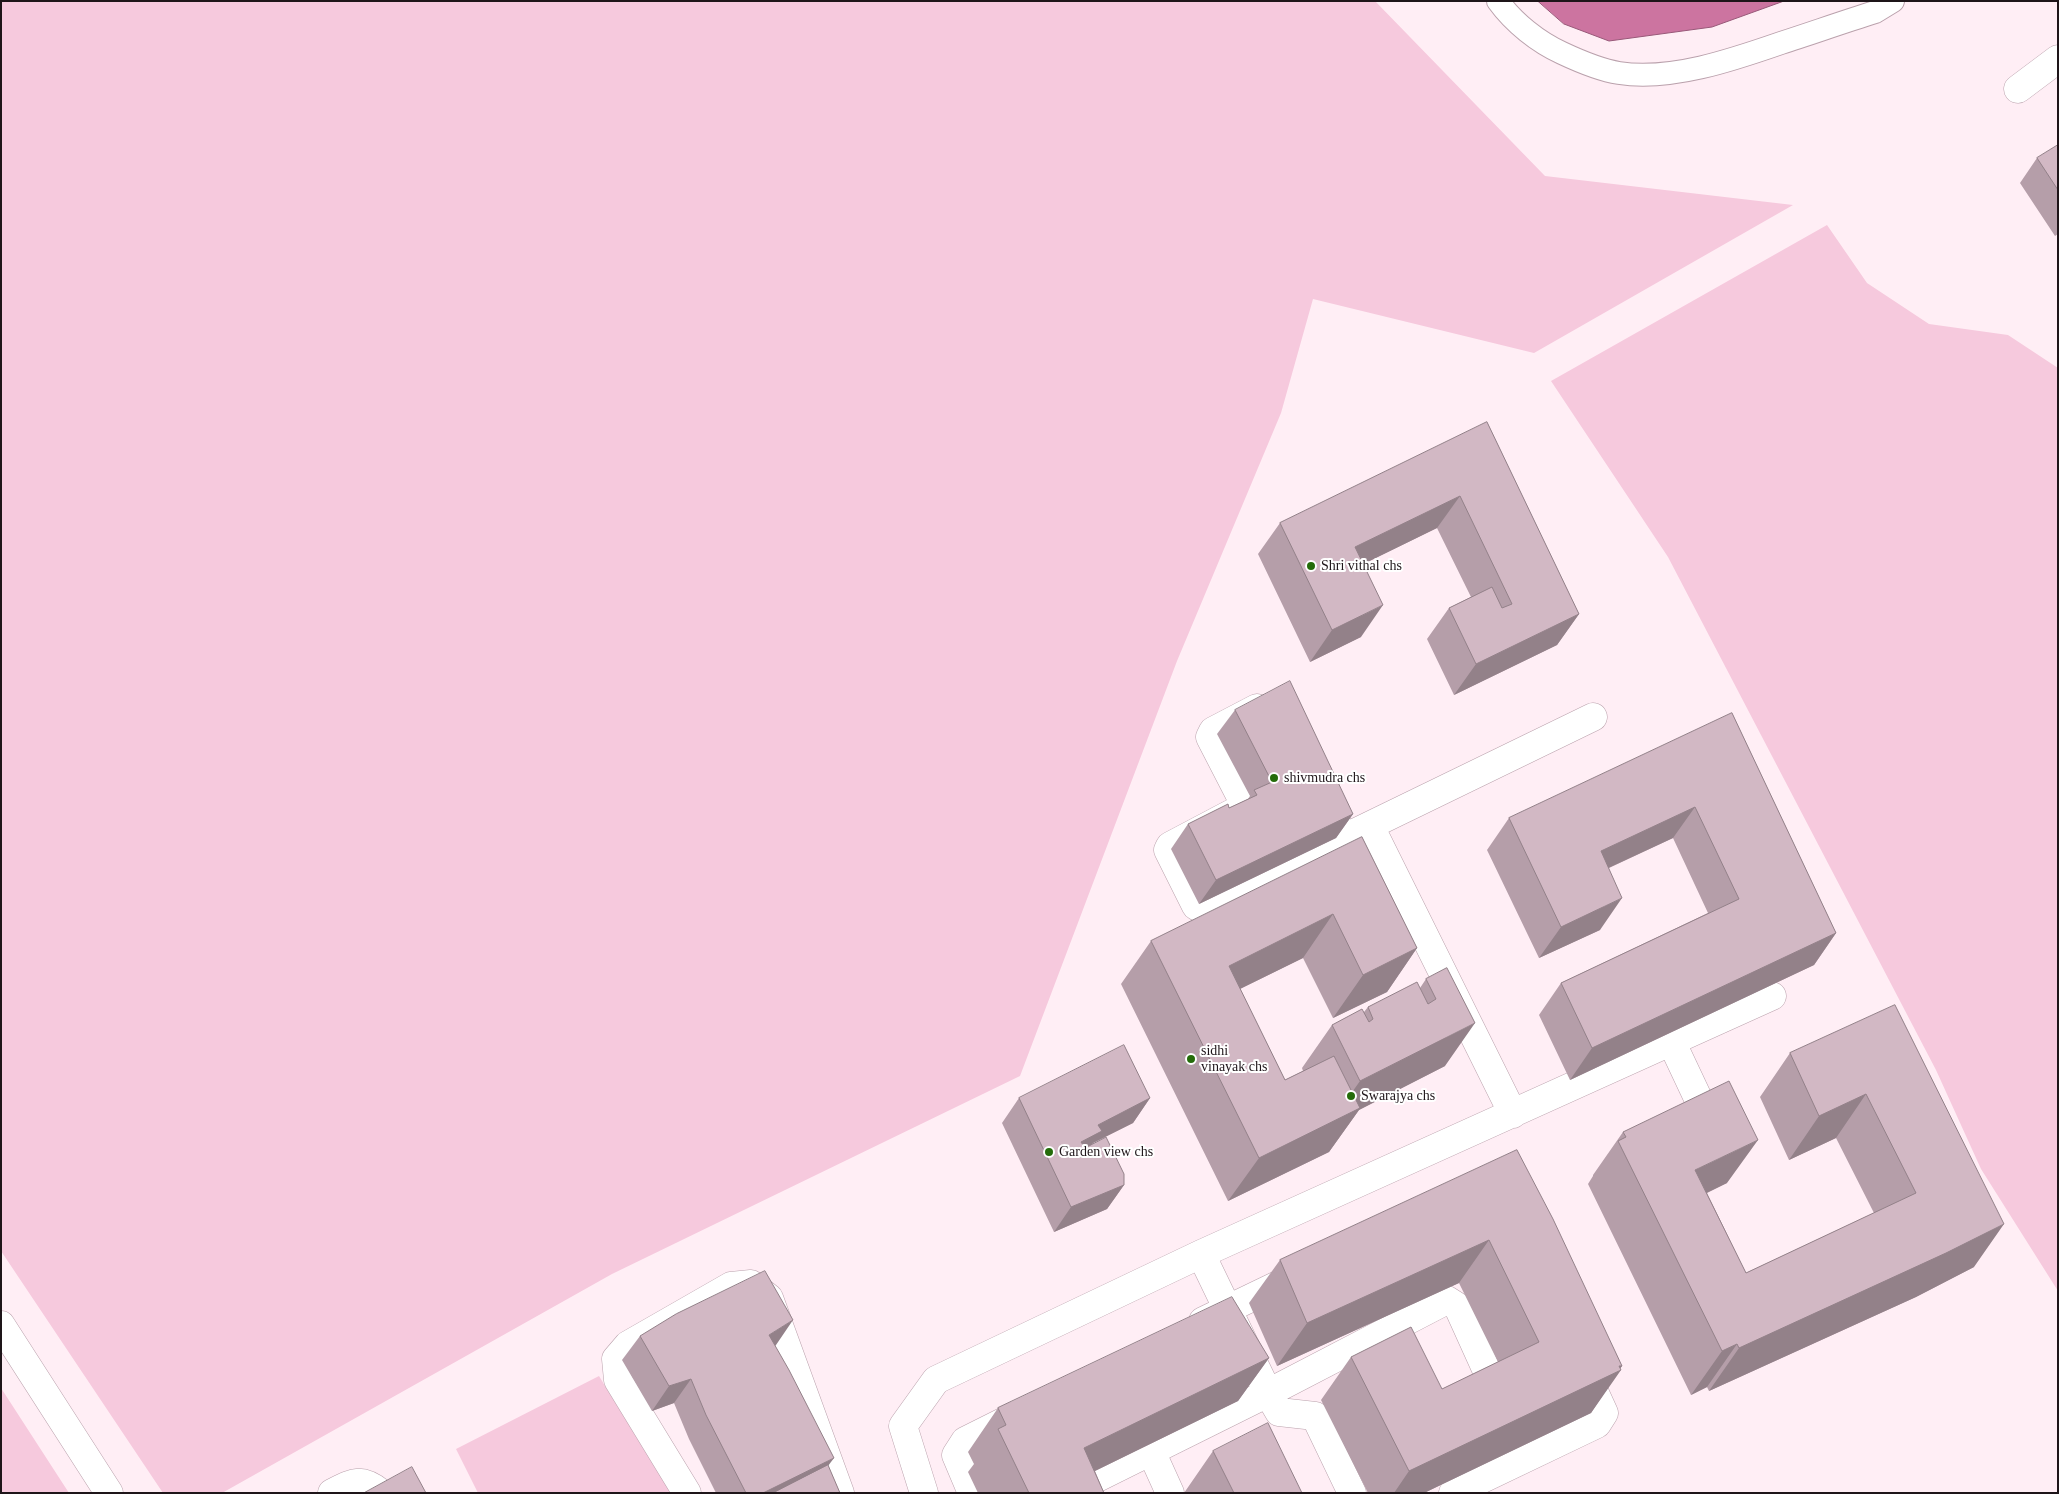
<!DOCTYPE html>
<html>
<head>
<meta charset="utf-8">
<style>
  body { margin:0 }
  #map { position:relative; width:2059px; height:1494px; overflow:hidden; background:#ffeef5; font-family:"Times New Roman",serif }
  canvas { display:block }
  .frame { position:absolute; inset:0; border:2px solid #1e1519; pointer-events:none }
</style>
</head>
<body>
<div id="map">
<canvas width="2059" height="1494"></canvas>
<div class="frame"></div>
</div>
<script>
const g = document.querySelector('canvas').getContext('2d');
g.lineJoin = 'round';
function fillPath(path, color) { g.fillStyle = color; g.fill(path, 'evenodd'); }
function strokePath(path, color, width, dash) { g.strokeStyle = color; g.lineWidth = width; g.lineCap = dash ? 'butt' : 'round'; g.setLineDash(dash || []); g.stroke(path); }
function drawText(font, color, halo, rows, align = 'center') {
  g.font = font + ' "Times New Roman",serif'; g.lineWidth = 4; g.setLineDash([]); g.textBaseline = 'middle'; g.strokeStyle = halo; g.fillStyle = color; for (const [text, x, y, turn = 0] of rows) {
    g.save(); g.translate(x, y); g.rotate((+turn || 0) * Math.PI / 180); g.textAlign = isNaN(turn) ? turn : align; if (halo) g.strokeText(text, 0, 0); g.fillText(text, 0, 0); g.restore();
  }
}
const green = new Path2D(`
  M1 1H1375L1545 176 1793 205 1534 353 1313 299 1281 413 1177 661 1020 1076 612 1274 222 1493H163L1 1251Z
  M1827 225 1867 283 1929 324 2008 335 2058 368V1291L1981 1169 1936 1070 1668 557 1551 381Z
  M599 1376 671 1493H478L456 1449Z
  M1 1388 69 1493H1Z`);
const water = new Path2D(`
  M1538 1H1784L1712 27 1609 41 1564 24Z`);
const service = new Path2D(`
  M1498 1C1514 23 1538 42 1562 53 1579 61 1600 70 1619 73 1671 81 1732 60 1781 43 1812 33 1843 22 1875 12L1893 1`);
const minor = new Path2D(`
  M2018 89 2058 59
  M1257 708 1213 731 1210 737 1243 801 1240 809 1170 846 1168 850 1196 906 1200 908 1593 717
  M1324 798 1344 838
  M1370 826 1513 1114
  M1672 1043 1713 1130
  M1201 1254 1268 1393 1279 1412 1315 1416 1352 1493
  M1203 1321 1288 1280
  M1 1325 109 1493
  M1374 1339 1393 1378
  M1151 1451 1170 1493
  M332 1493C354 1482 361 1477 381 1493
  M687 1493 618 1380 616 1359 628 1345 731 1286 751 1284 769 1298 840 1493
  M924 1493 903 1426 936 1380 1201 1254 1772 996
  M972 1493 956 1455 965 1441 1015 1416
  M1075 1493V1489L1268 1393 1447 1300 1458 1307 1491 1380 1482 1390 1473 1395
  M1453 1493 1597 1424 1604 1413 1583 1367`);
const wall = new Path2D(`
  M2058 145V234L2055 236 2020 183 2037 158Z
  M1487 422 1579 614 1557 645 1454 695 1427 639 1449 608 1471 597 1437 528 1363 564 1361 637 1310 662 1258 554 1280 523Z
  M1235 710 1353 814 1336 838 1199 904 1171 849 1188 824 1229 808 1248 799 1250 796 1217 734Z
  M1732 713 1836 933 1814 965 1570 1080 1539 1015 1561 983 1708 913 1673 838 1609 868 1600 930 1539 958 1487 850 1509 818Z
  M1362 837 1417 948 1387 992 1333 1018 1303 958 1240 989 1285 1080 1303 1071 1302 1068 1332 1025 1364 1012 1368 1007 1420 988 1426 979 1447 968 1445 1066 1359 1110 1329 1152 1228 1201 1121 984 1151 941Z
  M1895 1005 1974 1267 1916 1297 1709 1391 1707 1387 1691 1395 1588 1184 1593 1176V1175L1623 1132 1727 1183 1707 1193 1746 1273 1874 1213 1836 1138 1789 1160 1760 1097 1790 1053Z
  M1019 1098H1150L1133 1123 1093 1143 1092 1145 1124 1185 1107 1209 1054 1232 1002 1123Z
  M1517 1150 1622 1366 1591 1413 1424 1493H1368L1321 1400 1351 1357 1442 1389 1498 1362 1459 1283 1277 1366 1249 1303 1280 1260Z
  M640 1336 776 1345 775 1346 840 1493H716L689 1439 674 1403 652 1411 622 1360Z
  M1269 1358 1238 1401 1095 1471 1104 1493H978L968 1472 974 1464 968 1452 998 1408Z
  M1213 1451 1302 1493H1184Z`);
const shadedWall = new Path2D(`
  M1460 496 1437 528 1333 579 1355 547Z
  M1383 605 1361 637 1310 662 1332 630Z
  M1579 614 1557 645 1454 695 1476 664Z
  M1695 807 1673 838 1578 882 1601 851Z
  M1353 814 1336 838 1199 904 1216 880Z
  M1622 898 1600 930 1539 958 1561 927Z
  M1333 914 1303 958 1199 1009 1229 966Z
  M1836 933 1814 965 1570 1080 1592 1048Z
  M1417 948 1387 992 1333 1018 1363 975Z
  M1475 1023 1445 1066 1359 1110 1329 1152 1228 1201 1259 1158 1331 1122 1360 1081Z
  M1866 1094 1836 1138 1789 1160 1819 1116Z
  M1150 1098 1133 1123 1093 1143 1084 1155 1081 1142 1098 1125Z
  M1758 1140 1727 1183 1665 1213 1695 1170Z
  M1124 1185 1107 1209 1054 1232 1071 1207Z
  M2004 1224 1974 1267 1916 1297 1709 1391 1739 1348Z
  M1489 1240 1459 1283 1277 1366 1307 1323Z
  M793 1320 776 1345 752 1359 769 1335Z
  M1737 1344 1707 1387 1691 1395 1722 1351Z
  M1269 1358 1238 1401 1054 1491 1084 1448Z
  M1619 1366H1622L1618 1371 1621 1370 1591 1413 1424 1493H1394L1409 1471Z
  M691 1379 674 1403 652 1411 669 1386Z
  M834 1458 816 1482 795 1493H763Z`);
const building = new Path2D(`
  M2058 145V190L2037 158Z
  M1487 422 1579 614 1476 664 1449 608 1492 587 1502 608 1512 604 1460 496 1355 547 1383 605 1332 630 1280 523Z
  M1290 681 1353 814 1216 880 1188 824 1228 804 1229 808 1257 795 1254 790 1272 782 1235 710Z
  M1732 713 1836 933 1592 1048 1561 983 1739 899 1695 807 1601 851 1622 898 1561 927 1509 818Z
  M1362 837 1417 948 1363 975 1333 914 1229 966 1285 1080 1334 1056 1360 1108 1259 1158 1151 941Z
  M1447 968 1475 1023 1360 1081 1332 1025 1362 1009 1369 1022 1373 1019 1368 1007 1417 982 1428 1004 1436 999 1426 979Z
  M1895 1005 2004 1224 1946 1253 1739 1348 1737 1344 1722 1351 1618 1141 1626 1137 1623 1132 1729 1081 1758 1140 1695 1170 1746 1273 1916 1193 1866 1094 1819 1116 1790 1053Z
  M1124 1045 1150 1098 1098 1125 1102 1131 1081 1142 1085 1148 1106 1137 1124 1174V1185L1071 1207 1019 1098Z
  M1517 1150 1553 1219 1622 1366H1619L1621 1370 1409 1471 1351 1357 1411 1327 1442 1389 1539 1342 1489 1240 1307 1323 1280 1260Z
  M765 1271 793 1320 769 1335 789 1370 834 1458 763 1493H746L706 1415 691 1379 669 1386 640 1336 676 1314Z
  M1232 1297 1269 1358 1084 1448 1104 1493H1029L998 1429 1006 1425 998 1408Z
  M1268 1423 1302 1493H1234L1213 1451Z
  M828 1465 840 1493H773Z
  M412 1467 426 1493H364Z`);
const markers = [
  [1311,566,5,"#246c0a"],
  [1274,778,5,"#246c0a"],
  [1191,1059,5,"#246c0a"],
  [1351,1096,5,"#246c0a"],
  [1049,1152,5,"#246c0a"]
];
const poiNames = [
  ["Shri vithal chs",1321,566],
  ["shivmudra chs",1284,778],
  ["sidhi",1201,1051],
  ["vinayak chs",1201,1067],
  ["Swarajya chs",1361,1096],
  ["Garden view chs",1059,1152]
];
fillPath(green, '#f6c9dd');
fillPath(water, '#cc74a0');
strokePath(water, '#985878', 1);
strokePath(service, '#baa1ac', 24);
strokePath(minor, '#baa1ac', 29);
strokePath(service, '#fff', 22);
strokePath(minor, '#fff', 28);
fillPath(wall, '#b59ea9');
fillPath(shadedWall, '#938189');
fillPath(building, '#d2b8c4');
strokePath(building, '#938189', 1);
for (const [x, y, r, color] of markers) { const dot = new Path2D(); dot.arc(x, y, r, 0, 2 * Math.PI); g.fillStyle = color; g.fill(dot); strokePath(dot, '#fff', 2); }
drawText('14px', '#1e1519', '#fff', poiNames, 'left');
</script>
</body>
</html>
